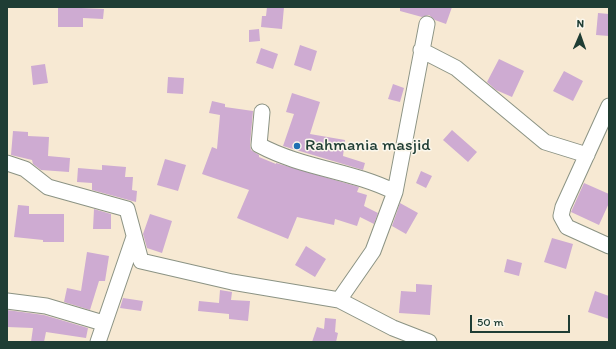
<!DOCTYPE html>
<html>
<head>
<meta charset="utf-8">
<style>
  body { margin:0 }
  #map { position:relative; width:616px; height:349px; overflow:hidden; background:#f7e9d3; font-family:Itim,sans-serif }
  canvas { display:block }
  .frame { position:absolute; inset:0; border:8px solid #1f3d34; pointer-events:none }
  .north { position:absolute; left:560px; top:16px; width:40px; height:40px; -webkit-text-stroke:3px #fbf7ec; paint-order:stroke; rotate:2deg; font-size:11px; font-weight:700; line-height:16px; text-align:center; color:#1f3d34 }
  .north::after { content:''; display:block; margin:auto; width:14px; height:18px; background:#1f3d34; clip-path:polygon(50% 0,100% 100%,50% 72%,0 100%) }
  .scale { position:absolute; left:470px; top:315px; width:100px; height:18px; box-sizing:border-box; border:2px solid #1f3d34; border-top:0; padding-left:5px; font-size:12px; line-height:14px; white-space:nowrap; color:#1f3d34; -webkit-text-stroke:3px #fbf7ec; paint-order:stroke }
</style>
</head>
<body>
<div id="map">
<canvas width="616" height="349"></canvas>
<div class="frame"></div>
<div class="north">N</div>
<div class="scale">50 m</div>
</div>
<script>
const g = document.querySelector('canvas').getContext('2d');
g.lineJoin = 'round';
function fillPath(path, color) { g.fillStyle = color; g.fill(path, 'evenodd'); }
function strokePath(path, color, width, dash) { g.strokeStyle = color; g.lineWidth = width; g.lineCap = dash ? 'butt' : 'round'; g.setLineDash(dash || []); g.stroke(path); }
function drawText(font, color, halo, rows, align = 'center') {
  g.font = font + ' Itim,sans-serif'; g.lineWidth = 3; g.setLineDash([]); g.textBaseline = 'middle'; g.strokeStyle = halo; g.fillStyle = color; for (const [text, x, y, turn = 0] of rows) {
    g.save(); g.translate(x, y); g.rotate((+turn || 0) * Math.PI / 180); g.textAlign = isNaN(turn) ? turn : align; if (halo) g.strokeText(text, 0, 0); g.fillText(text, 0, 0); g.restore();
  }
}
const building = new Path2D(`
  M58 7 104 9 103 19 83 18V27H58Z
  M267 7H284L282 29 261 27 262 16H266Z
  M400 7H452L446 24 435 20 429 15 422 17 400 11Z
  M598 13 609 14V36L596 35Z
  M259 29 260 41 249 42V30Z
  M300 45 317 51 311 71 294 65Z
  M261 48 278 54 273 69 256 63Z
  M499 59 524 71 512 97 496 90 487 82Z
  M45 64 48 83 33 85 31 66Z
  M564 71 583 81 573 101 553 91Z
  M168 77 184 78 183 94 167 93Z
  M393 84 404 88 400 102 388 99Z
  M292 93 320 102 310 134 345 140 343 156 365 163 363 170 283 146 294 114 286 112Z
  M212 101 225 104V107L253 111 250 145 251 150 259 155V157L276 164V163L359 187 357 192 367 195 364 206 378 213 374 224 360 217 357 226 335 219 334 225 297 217 288 239 237 218 249 190 202 174 212 147 217 149 220 115 209 113Z
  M452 130 477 152 468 162 443 140Z
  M13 131 28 132V136L49 137 48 156 70 158 69 172 41 170 33 164 32 160 11 155Z
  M165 159 186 165 178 191 157 185Z
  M102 165 126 167 125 177H133L132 190 137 191 136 202 92 190V183L77 182 78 168 102 170Z
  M421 171 432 176 426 188 416 183Z
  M584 183 609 194V203L599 225 571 212Z
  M400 203 418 213 406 234 392 226Z
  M18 205 29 206V214H64V242H43V240L14 237Z
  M94 209 111 214V229H93Z
  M150 214 172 221 162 253 147 248 143 234Z
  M552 238 573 244 566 269 544 262Z
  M306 246 326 259 315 277 295 265Z
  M87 252 109 256 105 281H99L90 310 64 302 67 288 81 291Z
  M507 259 522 263 519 276 504 272Z
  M416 284 432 285 430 315 399 313 401 291 416 292Z
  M220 290 232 292 231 300 250 301 248 321 229 319V314L198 311 199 301 219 303Z
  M595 291 609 296V319L588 312Z
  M123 298 143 301 141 311 120 308Z
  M7 310 44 315 88 328 86 338 46 332 44 342H31L33 328 7 327Z
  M325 318 336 319 335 332 338 333 336 342H312L317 327 324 329Z`);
const minor = new Path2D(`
  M421 50 456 68 545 142 587 155
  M609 106 563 207 561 216 567 227 609 246
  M262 112 259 145C304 169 351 170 395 192L373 251 339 300 393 328 429 342
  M7 163 25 169 48 187 127 209 141 261 232 282 339 300
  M395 192 427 24
  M7 301 46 306 103 323
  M98 342 134 237`);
const markers = [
  [297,146,4,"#1f6fb2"]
];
const poiNames = [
  ["Rahmania masjid",305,146]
];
fillPath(building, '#ceabd2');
strokePath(minor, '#8b9384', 17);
strokePath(minor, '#fff', 15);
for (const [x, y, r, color] of markers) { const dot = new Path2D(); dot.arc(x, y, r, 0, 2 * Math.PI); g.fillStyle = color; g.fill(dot); strokePath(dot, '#fbf7ec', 1.5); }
drawText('17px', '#1f3d34', '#fbf7ec', poiNames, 'left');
</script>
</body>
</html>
